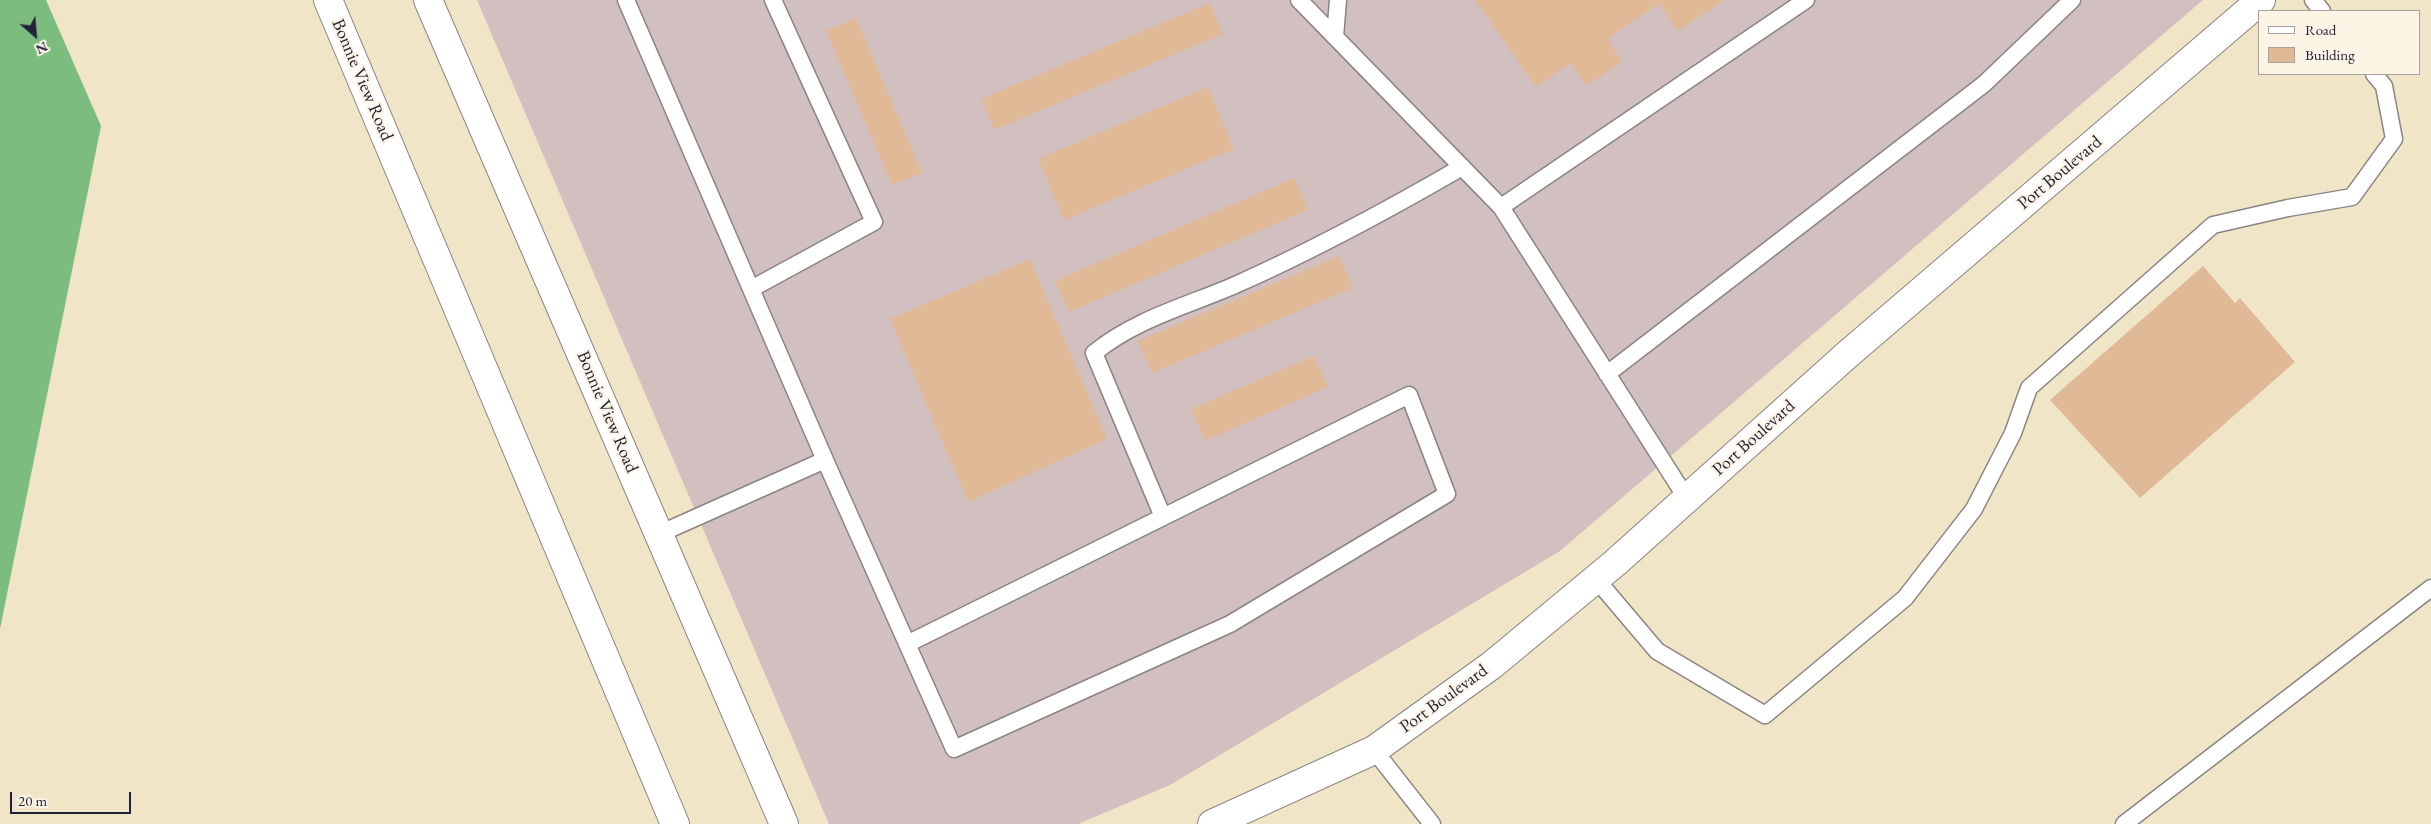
<!DOCTYPE html>
<html>
<head>
<meta charset="utf-8">
<style>
  body { margin:0 }
  #map { position:relative; width:2431px; height:824px; overflow:hidden; background:#f1e5c8; font-family:"EB Garamond",serif }
  canvas { display:block }
  .legend { position:absolute; left:2258px; top:10px; width:162px; height:65px; box-sizing:border-box; background:#fcf5e5; border:1px solid #a5a1a1; margin:0; padding:6px 9px; list-style:none; font-size:15px; color:#22223b }
  .legend li { display:flex; align-items:center; gap:10px; height:25px }
  .legend b { width:25px; border:1px solid #a5a1a1 }
  .north { position:absolute; left:10px; top:10px; width:50px; height:50px; -webkit-text-stroke:4px #fcf5e5; paint-order:stroke; rotate:153deg; font-size:14px; font-weight:700; line-height:20px; text-align:center; color:#22223b }
  .north::after { content:''; display:block; margin:auto; width:18px; height:22px; background:#22223b; clip-path:polygon(50% 0,100% 100%,50% 72%,0 100%) }
  .scale { position:absolute; left:10px; top:792px; width:121px; height:22px; box-sizing:border-box; border:2px solid #22223b; border-top:0; padding-left:6px; font-size:15px; line-height:18px; white-space:nowrap; color:#22223b; -webkit-text-stroke:4px #fcf5e5; paint-order:stroke }
</style>
</head>
<body>
<div id="map">
<canvas width="2431" height="824"></canvas>
<ul class="legend">
<li><b style="height:6px;background:#fff"></b>Road</li>
<li><b style="height:14px;background:#e0b997"></b>Building</li>
</ul>
<div class="north">N</div>
<div class="scale">20 m</div>
</div>
<script>
const g = document.querySelector('canvas').getContext('2d');
g.lineJoin = 'round';
function fillPath(path, color) { g.fillStyle = color; g.fill(path, 'evenodd'); }
function strokePath(path, color, width, dash) { g.strokeStyle = color; g.lineWidth = width; g.lineCap = dash ? 'butt' : 'round'; g.setLineDash(dash || []); g.stroke(path); }
function drawText(font, color, halo, rows, align = 'center') {
  g.font = font + ' "EB Garamond",serif'; g.lineWidth = 4.5; g.setLineDash([]); g.textBaseline = 'middle'; g.strokeStyle = halo; g.fillStyle = color; for (const [text, x, y, turn = 0] of rows) {
    g.save(); g.translate(x, y); g.rotate((+turn || 0) * Math.PI / 180); g.textAlign = isNaN(turn) ? turn : align; if (halo) g.strokeText(text, 0, 0); g.fillText(text, 0, 0); g.restore();
  }
}
const industrial = new Path2D(`
  M477 0H2203L1560 551 1170 785 1078 824H829Z`);
const forest = new Path2D(`
  M0 0H46L101 126 0 629Z`);
const building = new Path2D(`
  M1475 0H1724L1678 31 1659 4 1607 39 1622 62 1586 86 1571 63 1536 87Z
  M1210 3 1223 34 994 130 981 99Z
  M856 18 922 173 892 185 826 31Z
  M1208 87 1234 149 1064 220 1038 159Z
  M1294 178 1308 210 1069 312 1055 281Z
  M1339 256 1353 288 1152 373 1138 341Z
  M1030 259 1107 439 968 502 890 319Z
  M2203 266 2235 303 2240 298 2295 362 2140 498 2050 400Z
  M1314 356 1328 387 1205 441 1191 409Z`);
const service = new Path2D(`
  M626 0 825 460
  M1299 0 1501 207 1687 499
  M2313 0 2322 11
  M1335 37 1338 0
  M1501 207 1806 0
  M751 289 874 222 773 0
  M1607 374 1984 84 2072 0
  M1163 517 1094 353C1134 320 1186 306 1233 286 1312 251 1388 210 1462 167
  M659 534 825 460 954 749 1230 624 1447 494 1409 395 907 644
  M1596 579 1657 651 1765 715 1905 598 1974 509 2013 433 2029 388 2213 225 2288 208 2352 197 2394 139 2384 86 2374 74
  M1374 750 1432 824
  M2124 824 2431 588`);
const minor = new Path2D(`
  M1212 824 1374 750 1492 665 1615 563 1848 354 2261 0`);
const secondary = new Path2D(`
  M328 0 675 824
  M428 0 784 824`);
const streetNames = [
  ["Bonnie View Road",362,80,67],
  ["Port Boulevard",2060,173,-40],
  ["Bonnie View Road",607,412,67],
  ["Port Boulevard",1754,438,-42],
  ["Port Boulevard",1444,699,-36]
];
fillPath(industrial, '#d2bfc0');
fillPath(forest, '#7cbc7e');
fillPath(building, '#e0b997');
strokePath(service, '#8a8482', 19);
strokePath(minor, '#8a8482', 30);
strokePath(secondary, '#8a8482', 30);
strokePath(service, '#fff', 16);
strokePath(minor, '#fff', 28);
strokePath(secondary, '#fff', 28);
drawText('18px', '#22223b', '#fcf5e5', streetNames);
</script>
</body>
</html>
